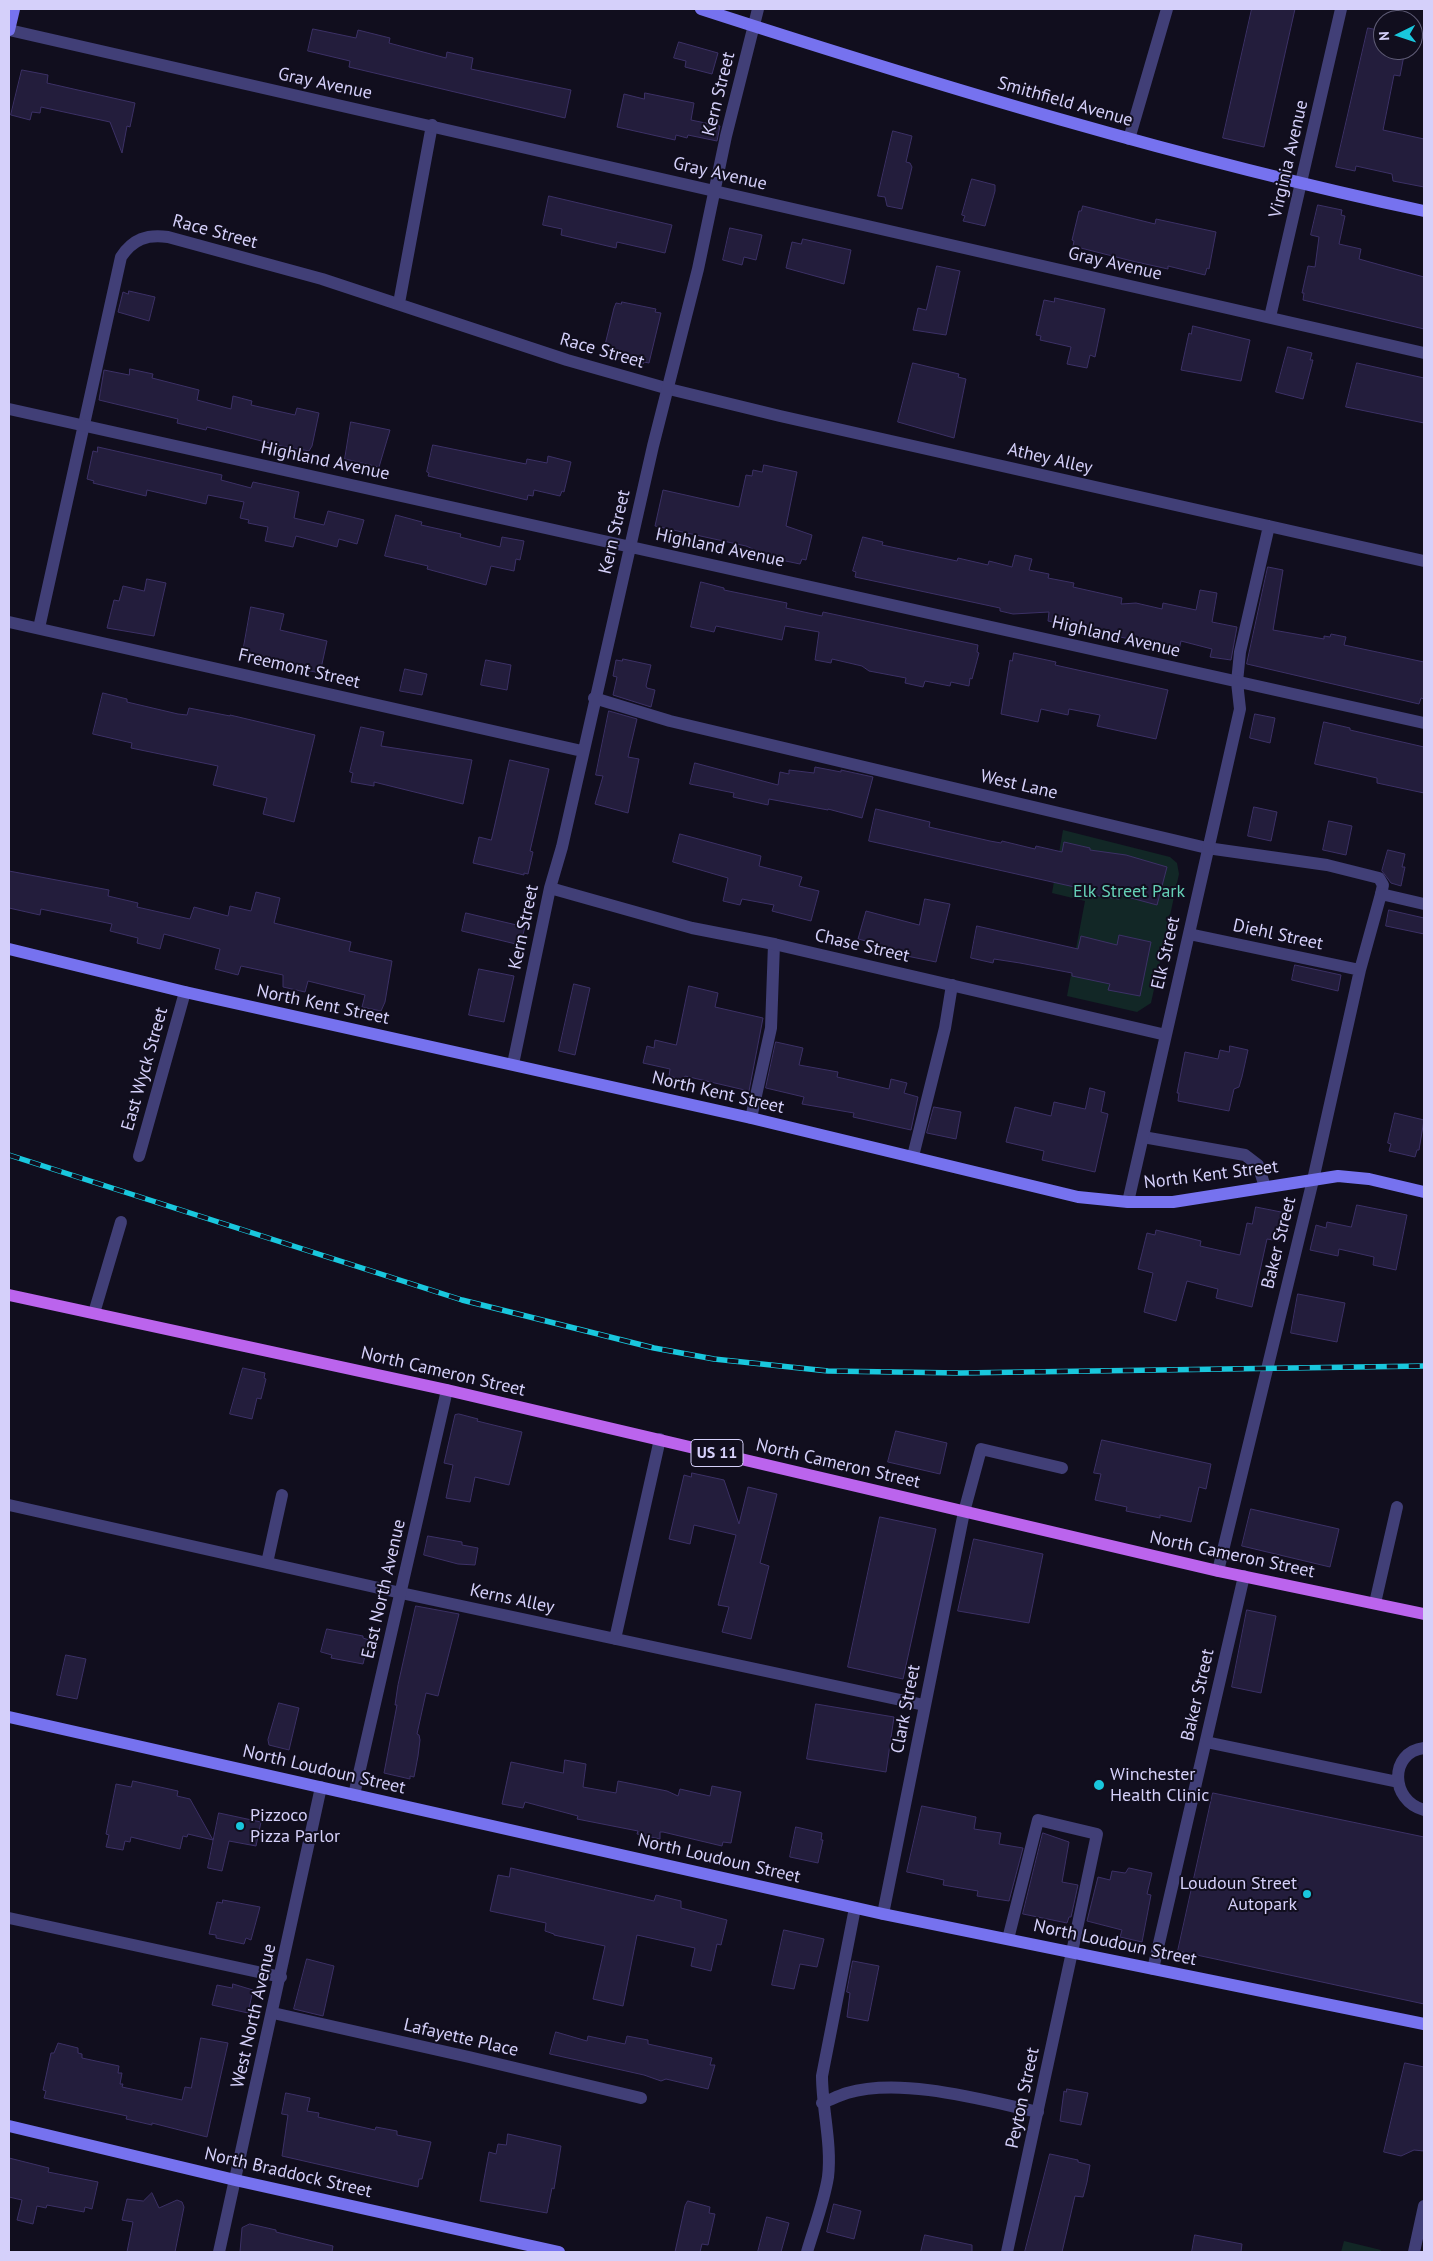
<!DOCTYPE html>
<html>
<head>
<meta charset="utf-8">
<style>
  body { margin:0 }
  #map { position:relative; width:1433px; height:2261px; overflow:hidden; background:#110e1e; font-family:"PT Sans",sans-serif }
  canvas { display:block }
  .frame { position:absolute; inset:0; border:10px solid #d5d0fa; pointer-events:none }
  .north { position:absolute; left:1373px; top:10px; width:50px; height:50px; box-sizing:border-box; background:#110e1e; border:1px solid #5f5c76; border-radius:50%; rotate:266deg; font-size:14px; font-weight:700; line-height:20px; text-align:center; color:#d5d0fa }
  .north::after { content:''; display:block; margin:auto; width:18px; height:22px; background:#19c7dd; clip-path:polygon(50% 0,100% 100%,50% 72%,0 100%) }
</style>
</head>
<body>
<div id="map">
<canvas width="1433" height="2261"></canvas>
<div class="frame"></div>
<div class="north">N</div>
</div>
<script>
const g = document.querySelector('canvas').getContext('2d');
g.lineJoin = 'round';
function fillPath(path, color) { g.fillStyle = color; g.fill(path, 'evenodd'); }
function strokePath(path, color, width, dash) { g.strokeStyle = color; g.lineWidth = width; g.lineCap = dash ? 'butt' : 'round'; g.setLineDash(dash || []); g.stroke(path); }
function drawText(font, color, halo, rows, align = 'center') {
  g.font = font + ' "PT Sans",sans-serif'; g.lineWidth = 4; g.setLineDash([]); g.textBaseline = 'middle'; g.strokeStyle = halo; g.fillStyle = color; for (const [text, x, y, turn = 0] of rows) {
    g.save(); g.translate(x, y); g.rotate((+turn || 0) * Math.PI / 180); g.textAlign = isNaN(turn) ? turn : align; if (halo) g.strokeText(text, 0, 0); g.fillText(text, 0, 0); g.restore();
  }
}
const green = new Path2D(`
  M1063 830 1170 857 1177 863 1179 874 1151 1003 1137 1012 1067 996 1085 901 1052 893Z
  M1344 2241 1381 2250 1380 2252H1341Z`);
const building = new Path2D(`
  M1252 9H1295L1264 147 1223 138Z
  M1368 28 1383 31V50H1405L1400 76 1394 75 1383 130 1424 139V187L1393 181 1392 174 1356 166 1355 171 1336 167Z
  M313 29 356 38 358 30 390 38 389 43 446 58 447 52 473 58 471 69 571 90 565 118 349 67 350 61 308 51Z
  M679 42 718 53 712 74 685 67 686 61 674 58Z
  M22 70 48 75 47 83 135 103 130 127 127 126 122 153 110 122 41 107 40 113 32 112 30 120 11 115Z
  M645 93 694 103 691 120 720 126 717 141 688 135 687 138 676 135 675 140 617 127 624 94 644 99Z
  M893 131 912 136 906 162 910 163 912 167 902 209 887 206 885 197 878 196Z
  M972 179 995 185V191L985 226 963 221 965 216 962 215Z
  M549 196 672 225 665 253 617 242 616 248 561 235 562 229 543 225Z
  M1318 205 1342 210 1341 215 1345 216 1339 244 1361 249 1359 259 1424 277V329L1303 300 1304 293H1302L1308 266 1315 267 1319 237 1311 235Z
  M1083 206 1155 224 1156 219 1216 232 1209 269 1207 268 1205 275 1168 266V269L1132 261 1073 246 1074 241 1072 240 1079 211H1081Z
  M730 228 762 235 756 260 744 257 742 265 723 260Z
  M803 239 851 250 844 284 786 268 792 242 801 244Z
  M937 266 960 271 946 335 913 330 918 308 926 310Z
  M129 291 155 297 149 321 118 312 123 292 128 294Z
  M1055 298 1105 309 1095 357 1090 355 1087 368 1067 364 1071 347 1040 340 1041 336 1036 335 1044 300 1054 302Z
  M622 302 656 309 655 312 661 313 649 363 644 362 643 364 609 357 611 351 604 349 614 308 616 303 621 304Z
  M1193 326 1250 340 1241 381 1181 370 1189 333 1191 334Z
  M1288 347 1312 353 1310 360H1313L1303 399 1276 392Z
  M913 363 959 374 958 377 966 379 954 438 898 422Z
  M1357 363 1424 378V423L1346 407Z
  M130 369 153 374 152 378 199 390 197 400 231 409 233 396 252 401 251 405 295 415 297 408 319 413 312 446 309 451 281 446 207 427 206 430 177 423 178 419 99 400 104 370 129 375Z
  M351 422 390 430 379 467 345 459Z
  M433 445 526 464 527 459 547 463 548 456 571 462 564 492 562 491 560 496 534 490 533 496 528 495 527 500 428 476 429 473 427 472Z
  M98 447 222 475 221 480 251 488 253 482 299 492 294 518 324 525 328 511 364 520 357 544 339 539 337 547 296 536 293 547 265 541 268 527 248 523 249 520 240 518 244 502 208 495 206 504 147 490 146 496 93 483 94 481 87 479 93 451 97 452Z
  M764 465 797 472 786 526 812 535 806 560 802 559 800 564 752 554 753 549 746 546 655 526 663 490 739 507 746 475 752 476 753 470 762 472Z
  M396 515 422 522 421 525 461 534 460 537 500 547 502 537 524 541 520 560 516 559 514 571 491 566 486 585 427 569 428 566 385 556Z
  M863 537 883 542 882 545 957 561 958 558 988 565 989 561 1012 567 1015 555 1032 559 1029 570 1049 574 1048 578 1074 583 1073 587 1122 598 1121 604 1136 603 1162 609 1163 603 1196 610 1200 590 1217 593 1212 622 1237 627 1231 660 1210 657 1212 649 1181 641 1179 650 1048 621 1049 612 1013 614 1000 611V608L855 577 856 572 853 571Z
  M1268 567 1283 570 1273 630 1324 639V636L1330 637 1331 634 1346 637 1344 645 1424 662V699L1421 698 1419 704 1247 664Z
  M147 579 166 583 154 636 107 628 114 600 119 601 123 586 144 591Z
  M701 582 724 588V590L787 603 786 608 822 616 823 612 978 645 977 652 979 653 972 679 970 678 969 686 951 682 950 686 925 681 923 687 905 683 906 678 869 671 862 666 832 659 831 663 815 660 819 632 785 626 782 640 716 626 714 632 691 627Z
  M251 607 284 614 280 630 327 641 320 673 262 661 259 659 260 656 243 652Z
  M1014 653 1056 662 1055 665 1168 690 1156 739 1097 726 1100 715 1069 709 1068 715 1041 709 1038 722 1001 714 1010 660 1012 661Z
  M623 659 651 665 646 686 647 688 655 690 651 707 613 695 617 677 613 676 616 660 622 661Z
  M486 660 511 665 507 690 481 685Z
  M405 669 427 674 422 695 400 691Z
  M103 693 127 699V702L178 714 187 715 189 708 230 716V715L315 735 294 822 263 814 267 798 213 785 218 766 131 748 132 743 93 734Z
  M609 711 637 719 628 757 639 759 628 813 595 804 603 776 596 775Z
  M1255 714 1275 718 1270 743 1250 738Z
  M1324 722 1350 728V730L1424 747V793L1377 783V778L1315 764Z
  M361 727 384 732 381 746 472 760 463 804 374 782V786L351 782 353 773 350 772Z
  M510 760 549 769 530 851 533 852 528 874 524 873V875L473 863 479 837 491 840Z
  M695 763 778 785 780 772 789 774V770L814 773 815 767 841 772V770L873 777 862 818 828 809V810L769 799 768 805 733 797 734 793 690 784Z
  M1254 807 1277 812 1271 841 1248 836Z
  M876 809 930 822 929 827 990 841 1001 843 1002 841 1035 849 1036 846 1062 852 1064 842 1090 848V850L1126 855 1167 867 1157 905 1120 895 1119 899 1087 894 1088 890 869 841Z
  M1329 821 1352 826 1346 855 1323 850Z
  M680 834 761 856 759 866 802 877 799 886 819 891 811 921 772 911 774 905 742 899 740 905 723 901 728 878 673 862Z
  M1388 850 1405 854 1402 867H1405L1401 886 1391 883 1382 871Z
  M9 871 109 890 108 896 138 903 137 907 190 919 194 907 228 916 230 906 251 911 256 892 280 898 274 923 351 942 349 951 392 961 385 1002 381 1011 362 1007 365 995 308 981 305 992 283 987V975L241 966 238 975 215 969 220 949 164 934 160 949 137 943 138 938 110 931 112 924 41 909 40 915 9 908Z
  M925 899 950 904 936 962 868 948 870 942 858 939 866 911 919 925Z
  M1389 910 1424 918V934L1386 926Z
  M466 913 525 927 520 945 462 931Z
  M977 926 1078 949 1081 936 1117 945 1119 935 1151 942 1140 996 1108 990 1110 984 1072 976V973L1020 963 994 959 993 963 971 958Z
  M1295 965 1341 975 1338 991 1292 980Z
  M479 969 514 976 504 1022 469 1015Z
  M574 984 590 988 575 1055 559 1051Z
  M689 986 718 993 715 1007 763 1018 749 1091 685 1076 684 1080 669 1076 670 1069 643 1063 647 1046 654 1048 655 1040 676 1045Z
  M776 1042 803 1048 799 1065 838 1072 837 1077 889 1089 891 1079 907 1083 904 1093 918 1097 911 1130 853 1117 854 1113 802 1104 804 1097 766 1088Z
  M1230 1046 1248 1050 1242 1077 1239 1087 1234 1089 1229 1111 1178 1101 1179 1093H1177L1185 1052 1218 1059 1220 1050 1229 1052Z
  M1090 1088 1105 1092 1101 1112 1108 1114 1095 1172 1042 1160 1044 1151 1006 1142 1015 1107 1051 1116 1054 1102 1085 1109Z
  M934 1107 961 1112 956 1139 927 1133Z
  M1395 1113 1424 1120 1419 1150H1417L1415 1157 1389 1151 1391 1144 1388 1143Z
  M1357 1205 1407 1215 1396 1270 1373 1265 1374 1257 1339 1249 1338 1256 1310 1250 1316 1225 1326 1228 1327 1222 1351 1227Z
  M1256 1207 1286 1213 1279 1241 1267 1239 1252 1307 1216 1298 1218 1289 1187 1281 1176 1321 1144 1312 1153 1273 1138 1269 1147 1233 1155 1235 1156 1230 1185 1237 1201 1241 1200 1246 1240 1255 1247 1223 1252 1224Z
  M1298 1294 1345 1303 1337 1342 1291 1333Z
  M243 1368 265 1373 264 1378 266 1379 261 1399 257 1398 252 1419 230 1414Z
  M459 1414 478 1419 477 1421 522 1432 509 1485 475 1477 470 1502 446 1498 453 1465 444 1463 455 1415Z
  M896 1431 947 1443 940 1474 888 1462Z
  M1102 1440 1211 1464 1206 1489 1199 1487 1191 1522 1160 1515V1518L1126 1511 1127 1507 1095 1500 1101 1474 1094 1473Z
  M692 1473 724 1480 739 1524 748 1487 777 1494 760 1563 769 1566 751 1639 722 1632 729 1607 718 1605 736 1535 694 1525 690 1544 669 1539 684 1475 691 1477Z
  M1251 1509 1339 1529 1330 1567 1242 1546Z
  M880 1517 936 1529 903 1679 848 1667Z
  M428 1536 462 1542V1545L478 1548 475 1565 458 1564 424 1555Z
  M974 1539 1043 1554 1029 1623 958 1611Z
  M416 1606 459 1614 438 1696 426 1693 417 1734 419 1735 420 1740 418 1756 414 1777 410 1776V1779L384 1773 397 1705H395L398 1685Z
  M1247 1610 1276 1616 1261 1693 1232 1687Z
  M327 1629 363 1636V1638L369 1640 363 1664 331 1658 332 1655 321 1652Z
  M66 1655 86 1659 77 1699 57 1695Z
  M279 1703 299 1708 289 1750 269 1745 268 1740Z
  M816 1704 894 1717 886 1772 807 1759Z
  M565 1760 586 1764 583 1787 616 1793 618 1781 667 1791 678 1796 680 1789 710 1796 712 1786 741 1792 731 1843 723 1842 722 1846 663 1832H660V1839L637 1834 638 1831 577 1819 578 1816 525 1802 523 1808 502 1804 511 1762 563 1773Z
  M133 1781 178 1791 177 1796 190 1799 213 1840 188 1834 187 1837 183 1836 180 1849 131 1837 130 1842 125 1841 123 1850 106 1847 109 1835 106 1834 116 1784 131 1787Z
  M1213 1793 1424 1837V2004L1178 1951Z
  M922 1806 976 1817 974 1829 1001 1833 999 1844 1023 1848 1009 1901 977 1896 978 1891 943 1885 944 1880 907 1872Z
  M219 1813 261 1822 256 1846 229 1841 222 1871 208 1868Z
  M796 1827 822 1833 821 1840H823L818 1863 790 1857Z
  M1043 1833 1069 1842 1062 1882 1078 1885 1071 1917H1069L1067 1923 1023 1914Z
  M511 1868 654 1901 656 1895 681 1901V1908L727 1920 721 1945 717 1944 711 1971 691 1966 695 1948 637 1935 623 2006 593 1999 605 1946 554 1935V1934L545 1931 546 1923 490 1911 498 1875 509 1877Z
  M1129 1868 1152 1873 1147 1894 1151 1895 1142 1942 1120 1937 1122 1930 1087 1921 1098 1877 1110 1880 1112 1871 1125 1873Z
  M223 1900 260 1907 251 1940 246 1938 244 1944 216 1938V1935L209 1934 217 1902 222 1903Z
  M784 1930 824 1939 817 1967 800 1964 794 1989 772 1985Z
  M307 1959 334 1966 323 2016 294 2009Z
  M853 1961 879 1966 868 2021 847 2017 850 1993 847 1992Z
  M233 1984 253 1990 248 2013 212 2005 217 1985 232 1988Z
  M556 2032 587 2041 588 2036 625 2044 627 2036 648 2040V2044L712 2058 710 2065H715L708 2089 666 2079 661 2081 644 2075 550 2054Z
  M201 2038 228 2043 207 2137 152 2123V2125L126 2119 127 2116 44 2098 46 2091 43 2090 51 2053H54L58 2043 78 2048V2053L82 2054V2058L119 2066 118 2073H122L120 2084H123L122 2087 182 2100 185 2087 191 2088Z
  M1405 2063 1424 2067V2151L1414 2150 1401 2156 1384 2152Z
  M1067 2089 1088 2093 1081 2125 1060 2121 1064 2091 1066 2092Z
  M286 2093 310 2098 307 2111 319 2113 318 2117 375 2130 376 2127 397 2131V2135L431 2142 422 2179H419L418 2187 282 2156 288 2115 282 2114Z
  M508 2134 561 2146 554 2189 552 2188 547 2213 480 2201 489 2152 496 2154 498 2144 506 2145Z
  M1050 2154 1078 2160V2162L1090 2165 1087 2182 1083 2197 1075 2196 1062 2252H1025Z
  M9 2158 49 2168 48 2172 98 2182 92 2209 85 2207 84 2212 47 2205 46 2208 37 2206 33 2224 17 2220 22 2200 9 2197Z
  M152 2193 159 2208 177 2200 182 2202 184 2207 175 2252H127L133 2222 122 2220 127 2199 143 2201Z
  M688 2201 710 2207 709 2213 715 2214 708 2245 702 2244 700 2252H675L685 2206Z
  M834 2204 861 2211 854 2239 827 2232Z
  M767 2217 789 2223 781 2252H758Z
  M250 2224 276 2230V2232L333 2246 332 2252H240L242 2228Z
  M925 2235 972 2245V2252H921Z
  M1195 2235 1242 2244 1241 2252H1192Z`);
const lane = new Path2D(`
  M1129 139 1167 9
  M399 303 432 125
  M39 628 121 257C133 239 147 234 168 237L322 279 567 360 669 389 780 416 1424 561
  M1237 682 1240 652 1269 526
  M594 698 670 721 1207 848 1327 865 1379 878 1383 885 1381 894
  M751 1118 771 1028 774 944
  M1143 1137 1245 1155 1258 1165 1265 1187
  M913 1156 945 1028 952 985
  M9 1505 401 1593 924 1705
  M964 1512 981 1449 1062 1468
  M267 1563 282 1495
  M1375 1603 1397 1507
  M615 1639 660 1439
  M1206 1742 1398 1782
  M1424 1748C1389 1752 1390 1801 1424 1810
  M9 1918 281 1977
  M1008 1939 1038 1820 1097 1834 1072 1952
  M822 2103C830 2100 838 2096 847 2093 902 2077 983 2100 1038 2112
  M807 2252C814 2228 824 2202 828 2177 832 2144 822 2109 822 2076L855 1908`);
const street = new Path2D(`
  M9 30 1424 353
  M1270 317 1341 9
  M9 409 1424 723
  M9 622 582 751
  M550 888 692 928 774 944 1166 1035
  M1189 934 1360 970
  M513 1064 550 888 562 847 653 446 698 269 726 136 758 9
  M139 1156 185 992
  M1128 1202 1240 709 1237 682
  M94 1313 121 1222
  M1218 1571 1313 1180 1360 970 1381 894 1424 904
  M354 1795 447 1390
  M883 1914 964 1512
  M1153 1969 1244 1576
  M273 2013 469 2057 641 2098
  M219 2252 321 1787
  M1007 2252 1072 1952
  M1414 2252 1424 2206`);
const secondary = new Path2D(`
  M701 9C939 86 1180 159 1424 211
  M9 30 14 9
  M9 949 185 992 751 1118 1078 1197 1128 1202H1173L1338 1176 1369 1179 1424 1192
  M9 1717 883 1914 1424 2024
  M9 2126 235 2180 559 2252`);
const primary = new Path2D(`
  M9 1295 447 1390 1218 1571 1424 1614`);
const rail = new Path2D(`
  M9 1155 462 1300 654 1348 714 1359 828 1371 960 1373 1424 1366`);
const markers = [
  [1099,1785,6,"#19c7dd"],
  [240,1826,5,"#19c7dd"],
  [1307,1894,5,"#19c7dd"]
];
const shields = [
  [717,1453,52]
];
const shieldNames = [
  ["US 11",717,1453]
];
const streetNames = [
  ["Gray Avenue",325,84,12],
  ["Kern Street",719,94,-76],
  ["Smithfield Avenue",1065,102,16],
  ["Virginia Avenue",1289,159,-77],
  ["Gray Avenue",720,174,13],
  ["Race Street",215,232,15],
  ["Gray Avenue",1115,264,13],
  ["Race Street",602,351,16],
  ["Athey Alley",1050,459,13],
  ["Highland Avenue",325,461,12],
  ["Kern Street",615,532,-77],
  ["Highland Avenue",720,548,12],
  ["Highland Avenue",1116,637,13],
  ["Freemont Street",299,669,13],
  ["West Lane",1019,785,13],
  ["Kern Street",524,927,-78],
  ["Diehl Street",1278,935,12],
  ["Chase Street",862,946,13],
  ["Elk Street",1166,953,-77],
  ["North Kent Street",323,1005,12],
  ["East Wyck Street",145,1069,-74],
  ["North Kent Street",718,1093,13],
  ["North Kent Street",1211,1175,-7],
  ["Baker Street",1279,1243,-76],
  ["North Cameron Street",443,1372,13],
  ["North Cameron Street",838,1464,13],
  ["North Cameron Street",1232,1555,12],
  ["East North Avenue",384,1589,-77],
  ["Kerns Alley",512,1599,12],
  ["Baker Street",1198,1695,-77],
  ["Clark Street",906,1709,-79],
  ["North Loudoun Street",324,1770,13],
  ["North Loudoun Street",719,1859,13],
  ["North Loudoun Street",1115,1943,12],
  ["West North Avenue",254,2016,-77],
  ["Lafayette Place",461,2038,13],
  ["Peyton Street",1023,2098,-78],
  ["North Braddock Street",288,2173,13]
];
const parkNames = [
  ["Elk Street Park",1129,892]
];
const poiNames = [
  ["Winchester",1110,1775],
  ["Health Clinic",1110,1796],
  ["Pizzoco",250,1816],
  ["Pizza Parlor",250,1837],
  ["Loudoun Street",1297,1884,"right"],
  ["Autopark",1297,1905,"right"]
];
fillPath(green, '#122726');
fillPath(building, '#231d3c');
strokePath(building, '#3c3166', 1);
strokePath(lane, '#413f77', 12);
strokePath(street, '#413f77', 12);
strokePath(secondary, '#7672ef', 12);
strokePath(primary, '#bb64ed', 12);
strokePath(rail, '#19c7dd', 5.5);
strokePath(rail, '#110e1e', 4, [11]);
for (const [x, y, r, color] of markers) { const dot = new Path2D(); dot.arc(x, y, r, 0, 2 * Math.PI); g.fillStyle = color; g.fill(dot); strokePath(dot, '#110e1e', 2); }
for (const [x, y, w] of shields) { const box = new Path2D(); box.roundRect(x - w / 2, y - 13.5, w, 27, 4); g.fillStyle = '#110e1e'; g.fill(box); strokePath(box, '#d5d0fa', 1); }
drawText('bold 16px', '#d5d0fa', null, shieldNames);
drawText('18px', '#d5d0fa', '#110e1e', streetNames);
drawText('18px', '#65d1b7', '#110e1e', parkNames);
drawText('18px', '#d5d0fa', '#110e1e', poiNames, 'left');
</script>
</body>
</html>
